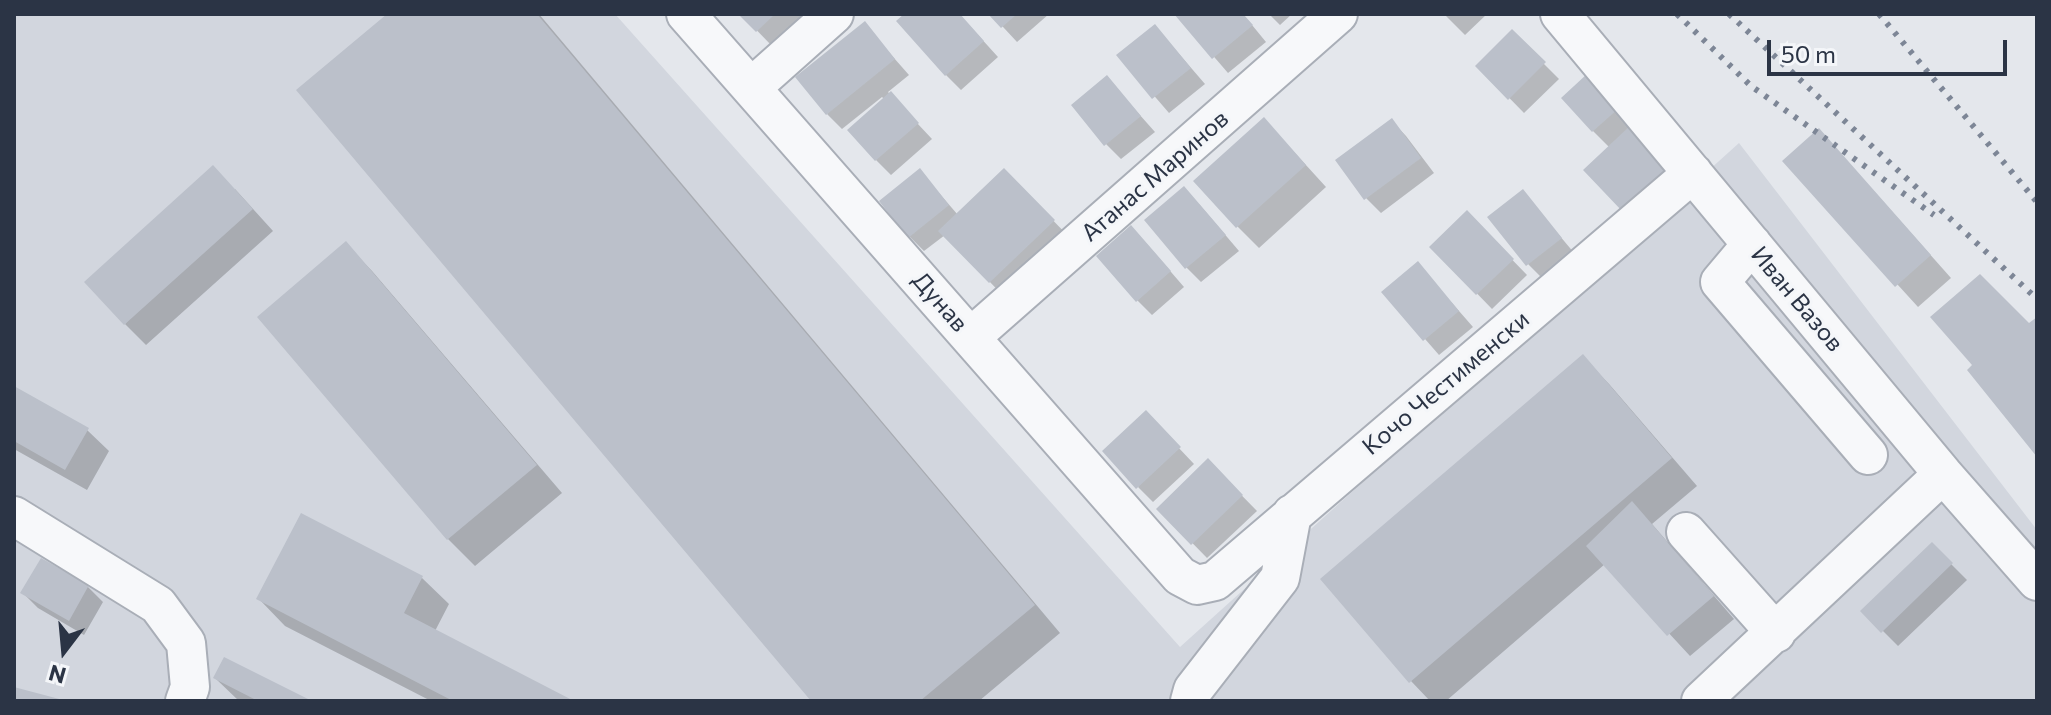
<!DOCTYPE html>
<html>
<head>
<meta charset="utf-8">
<style>
  body { margin:0 }
  #map { position:relative; width:2051px; height:715px; overflow:hidden; background:#e4e7ec; font-family:Commissioner,sans-serif }
  canvas { display:block }
  .frame { position:absolute; inset:0; border:16px solid #2b3445; pointer-events:none }
  .north { position:absolute; left:24px; top:611px; width:80px; height:80px; -webkit-text-stroke:6px #f4f6f9; paint-order:stroke; rotate:196deg; font-size:22px; font-weight:700; line-height:32px; text-align:center; color:#2b3445 }
  .north::after { content:''; display:block; margin:auto; width:28px; height:36px; background:#2b3445; clip-path:polygon(50% 0,100% 100%,50% 72%,0 100%) }
  .scale { position:absolute; left:1767px; top:40px; width:240px; height:36px; box-sizing:border-box; border:4px solid #2b3445; border-top:0; padding-left:10px; font-size:24px; line-height:28px; white-space:nowrap; color:#2b3445; -webkit-text-stroke:6px #f4f6f9; paint-order:stroke }
</style>
</head>
<body>
<div id="map">
<canvas width="2051" height="715"></canvas>
<div class="frame"></div>
<div class="north">N</div>
<div class="scale">50 m</div>
</div>
<script>
const g = document.querySelector('canvas').getContext('2d');
g.lineJoin = 'round';
function fillPath(path, color) { g.fillStyle = color; g.fill(path, 'evenodd'); }
function strokePath(path, color, width, dash) { g.strokeStyle = color; g.lineWidth = width; g.lineCap = dash ? 'butt' : 'round'; g.setLineDash(dash || []); g.stroke(path); }
function drawText(font, color, halo, rows, align = 'center') {
  g.font = font + ' Commissioner,sans-serif'; g.lineWidth = 6; g.setLineDash([]); g.textBaseline = 'middle'; g.strokeStyle = halo; g.fillStyle = color; for (const [text, x, y, turn = 0] of rows) {
    g.save(); g.translate(x, y); g.rotate((+turn || 0) * Math.PI / 180); g.textAlign = isNaN(turn) ? turn : align; if (halo) g.strokeText(text, 0, 0); g.fillText(text, 0, 0); g.restore();
  }
}
const built = new Path2D(`
  M14 14H615L1180 647 1739 143 2037 530V701H14Z`);
const shadow = new Path2D(`
  M390 14H539L1060 633 979 701H813Z
  M741 14H805L772 46Z
  M907 14H959L998 57 961 90 946 75Z
  M991 14H1049L1017 42Z
  M1177 14H1243L1266 42 1228 73Z
  M1269 14H1292L1280 25Z
  M1444 14H1487L1465 35Z
  M864 24 909 75 888 92 932 139 891 175 876 160 884 99 882 97 842 129 827 114Z
  M1155 26 1205 84 1169 113 1119 55Z
  M1512 32 1559 79 1524 113 1478 66Z
  M1587 76 1683 182 1638 225 1610 148 1593 131Z
  M1107 78 1155 132 1121 159 1106 144Z
  M1392 121 1406 136 1434 173 1381 213 1366 198Z
  M1285 142 1326 187 1259 248 1237 226Z
  M1840 153 1951 278 1918 307 1785 161Z
  M1004 170 1075 243 1011 304 945 235 924 251 909 236 920 171 958 215Z
  M235 189 273 231 146 345 125 324Z
  M1523 192 1575 254 1543 279 1528 264Z
  M1199 204 1239 251 1201 282 1186 267Z
  M1467 213 1527 275 1492 309 1432 247Z
  M1146 243 1184 287 1152 315 1137 300Z
  M346 244 372 271 562 493 475 566 448 539 259 318Z
  M1418 264 1473 327 1439 355 1384 292Z
  M1583 357 1609 384 1697 486 1652 524 1734 619 1690 656 1605 564 1446 701H1430L1411 681Z
  M14 388 87 430 109 451 87 490 14 449Z
  M1160 428 1194 464 1153 502 1138 487Z
  M1208 461 1257 511 1207 558 1159 509Z
  M1932 545 1967 580 1898 646 1863 611Z
  M422 578 449 604 435 631 572 701H431L285 626 259 599Z
  M88 587 103 602 84 635 38 608 23 593Z
  M215 678 308 701H239Z`);
const building = new Path2D(`
  M387 14H537L1035 605 920 701H811L296 90Z
  M738 14H775L756 32Z
  M904 14H960L984 41 945 76 896 21Z
  M988 14H1017L1001 28Z
  M1174 14H1243L1253 25 1212 59Z
  M865 21 895 59 826 115 795 77Z
  M1155 24 1191 68 1152 99 1116 55Z
  M1512 29 1546 62 1508 100 1475 66Z
  M1587 74 1619 108 1592 132 1561 98Z
  M1107 75 1141 116 1104 146 1071 105Z
  M891 91 919 123 875 161 847 130Z
  M1264 117 1306 165 1236 228 1193 181Z
  M1392 118 1421 158 1364 200 1335 160Z
  M1631 125 1670 166 1622 211 1583 170Z
  M1819 128 1931 255 1895 287 1782 161Z
  M213 165 253 209 124 325 84 282Z
  M920 168 949 205 908 238 879 201Z
  M1004 168 1055 220 989 283 938 231Z
  M1184 186 1226 235 1185 269 1144 220Z
  M1523 189 1562 238 1526 266 1487 217Z
  M1467 210 1514 259 1476 295 1429 247Z
  M1131 225 1171 271 1136 302 1096 256Z
  M346 241 537 465 447 540 257 317Z
  M1418 261 1459 311 1423 341 1381 292Z
  M1980 274 2029 323 2037 317V457L1967 370 1972 365 1930 317Z
  M1583 354 1672 458 1409 683 1320 579Z
  M14 386 89 428 65 470 14 441Z
  M1146 410 1181 447 1136 489 1102 451Z
  M1208 458 1243 495 1191 545 1156 509Z
  M1632 501 1714 596 1667 636 1586 546Z
  M301 513 423 576 404 613 574 701H453L256 599Z
  M1932 542 1953 563 1881 633 1860 611Z
  M41 558 89 585 69 621 20 593Z
  M224 657 312 701H258L213 678Z
  M14 687 63 700V701H14Z`);
const minor = new Path2D(`
  M686 14 1180 576 1197 585 1215 581 1693 173
  M1560 14 1943 474 2037 581
  M752 87 834 14
  M1752 244 1720 282 1868 455
  M971 337 1338 14
  M14 516 158 605 186 643 190 687 185 701
  M1686 532 1776 633
  M1190 701 1193 690 1280 578 1292 514
  M1701 701 1943 474`);
const rail = new Path2D(`
  M1677 14 1751 86 1934 215
  M1729 14 2037 299
  M1879 14 2037 202`);
const streetNames = [
  ["Атанас Маринов",1155,176,-41],
  ["Иван Вазов",1797,299,50],
  ["Дунав",940,302,49],
  ["Кочо Честименски",1446,383,-40]
];
fillPath(built, '#d2d6de');
fillPath(shadow, '#0003');
fillPath(building, '#bbc0ca');
strokePath(minor, '#a9aeb7', 42);
strokePath(minor, '#f7f8fa', 38);
strokePath(rail, '#7d8696', 6, [4, 8]);
drawText('24px', '#2b3445', '#f4f6f9', streetNames);
</script>
</body>
</html>
